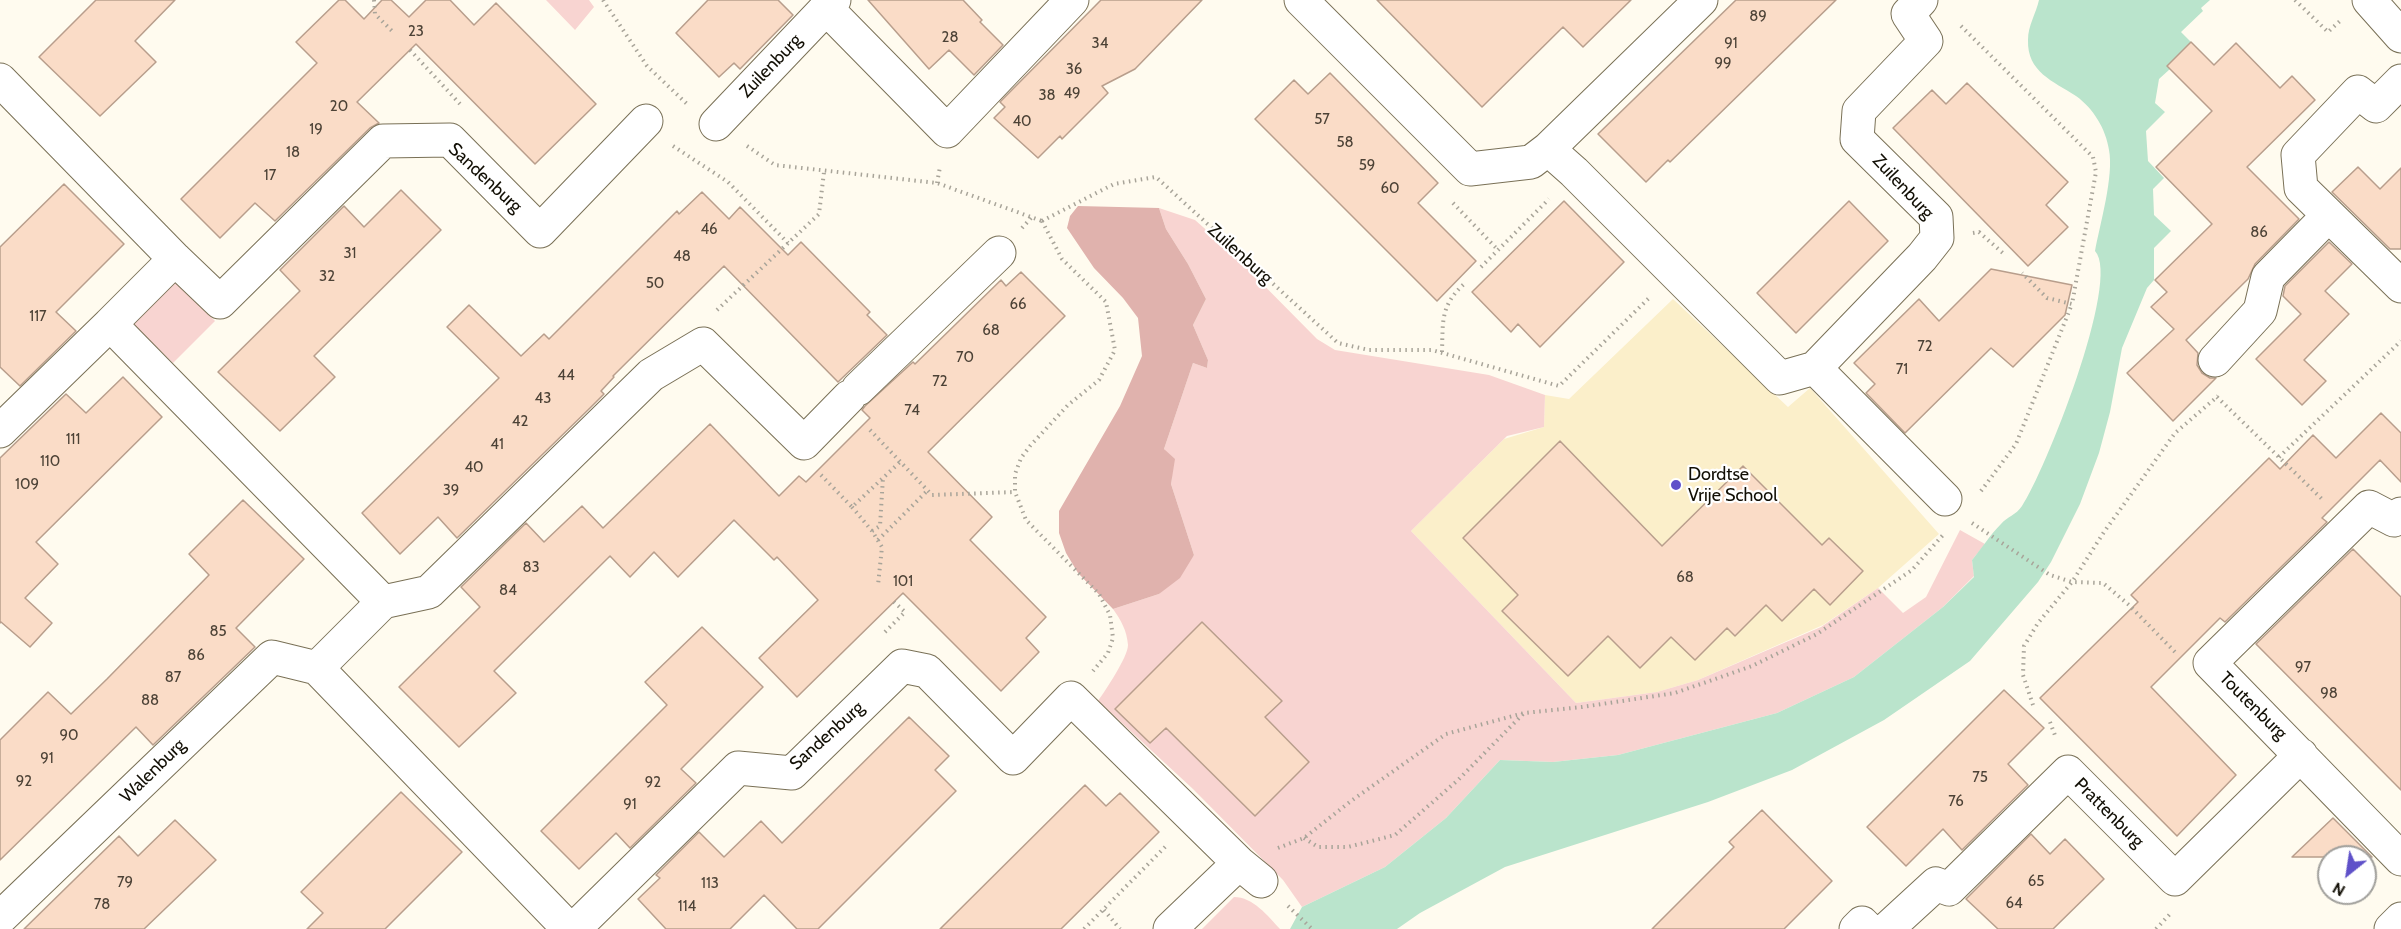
<!DOCTYPE html>
<html>
<head>
<meta charset="utf-8">
<style>
  body { margin:0 }
  #map { position:relative; width:2401px; height:929px; overflow:hidden; background:#fffbef; font-family:Cabin,sans-serif }
  canvas { display:block }
  .north { position:absolute; left:2317px; top:845px; width:60px; height:60px; box-sizing:border-box; background:#fff; border:2px solid #a09f9b; border-radius:50%; rotate:210deg; font-size:16px; font-weight:700; line-height:24px; text-align:center; color:#120f05 }
  .north::after { content:''; display:block; margin:auto; width:21px; height:27px; background:#5f51c9; clip-path:polygon(50% 0,100% 100%,50% 72%,0 100%) }
</style>
</head>
<body>
<div id="map">
<canvas width="2401" height="929"></canvas>
<div class="north">N</div>
</div>
<script>
const g = document.querySelector('canvas').getContext('2d');
g.lineJoin = 'round';
function fillPath(path, color) { g.fillStyle = color; g.fill(path, 'evenodd'); }
function strokePath(path, color, width, dash) { g.strokeStyle = color; g.lineWidth = width; g.lineCap = dash ? 'butt' : 'round'; g.setLineDash(dash || []); g.stroke(path); }
function drawText(font, color, halo, rows, align = 'center') {
  g.font = font + ' Cabin,sans-serif'; g.lineWidth = 4.5; g.setLineDash([]); g.textBaseline = 'middle'; g.strokeStyle = halo; g.fillStyle = color; for (const [text, x, y, turn = 0] of rows) {
    g.save(); g.translate(x, y); g.rotate((+turn || 0) * Math.PI / 180); g.textAlign = isNaN(turn) ? turn : align; if (halo) g.strokeText(text, 0, 0); g.fillText(text, 0, 0); g.restore();
  }
}
const built = new Path2D(`
  M1673 299 1788 407 1810 388 1939 534 1878 588 1823 625 1698 680 1657 692 1576 703 1411 531 1504 439 1544 427 1545 395 1569 399Z`);
const green = new Path2D(`
  M546 0H589L594 7 575 30Z
  M1159 208 1195 220 1229 250 1317 339 1335 350 1489 375 1545 395 1544 427 1507 436 1411 531 1576 703 1657 692 1698 680 1821 627 1878 588 1903 613 1926 597 1960 530 1985 544 1972 560 1974 576 1943 607 1854 677 1777 713 1618 755 1553 762 1500 760 1446 818 1385 867 1302 907 1283 880 1193 789 1098 701C1105 691 1128 657 1128 645 1127 631 1121 620 1113 609L1159 594 1194 555 1171 484 1173 463 1164 449 1193 363 1207 368 1208 360 1193 325 1206 299 1188 264 1166 229Z
  M173 279 215 321 173 363 130 321Z
  M1234 897C1253 897 1268 916 1280 929H1202Z`);
const forest = new Path2D(`
  M1078 206 1159 208 1166 229 1188 264 1206 299 1193 325 1208 360 1207 368 1193 363 1164 449 1175 459 1171 484 1194 555 1180 578 1159 594 1113 609 1078 573 1066 553 1059 533V511L1120 406 1142 356 1138 318 1123 298 1094 268 1067 228 1070 216Z`);
const water = new Path2D(`
  M2039 0H2210L2201 8 2203 11 2181 32 2191 42 2167 66 2170 69 2159 79 2155 103 2165 112 2146 131 2148 161 2164 178 2153 189 2154 215 2171 231 2154 248V280L2147 288 2122 348 2110 412 2099 453 2080 504 2051 562 2038 582 1970 661 1884 720 1792 770 1708 802 1505 867 1420 913 1397 929H1290L1302 907 1385 867 1446 818 1500 760 1553 762 1618 755 1777 713 1854 677 1943 607 1974 577 1972 560C1982 548 1990 535 2001 524 2007 517 2016 515 2022 506 2044 474 2122 280 2095 251 2100 224 2114 176 2109 150 2106 129 2093 108 2076 96 2053 81 2027 72 2028 40 2028 25 2036 14 2039 0Z`);
const building = new Path2D(`
  M96 0H175L135 41 156 62 100 116 39 57Z
  M339 0H345L364 19 382 0H391L409 17 426 0H450L474 25 496 3 596 104 535 164 416 44 357 102 379 123 370 128 275 221 255 203 220 238 181 199 317 63 296 42Z
  M708 0H778L793 15 740 69 734 63 719 77 676 33Z
  M868 0H963L982 20 980 22 1003 45 974 75 949 50 929 69Z
  M1101 0H1202L1135 69 1102 86 1108 93 1062 139 1060 136 1038 158 994 118 1005 107 1000 102Z
  M1377 0H1631L1583 47 1563 27 1482 107Z
  M1736 0H1836L1670 162 1668 160 1646 182 1598 134Z
  M2191 42 2214 65 2236 43 2280 88 2292 76 2315 100 2247 167 2299 219 2255 264 2248 279 2186 340 2198 353 2197 365 2202 373 2210 378H2216L2173 421 2127 373 2174 329 2151 307 2167 292 2155 280 2212 224 2156 167 2212 111 2167 66Z
  M1330 73 1438 183 1418 203 1476 261 1437 301 1255 119 1294 80 1308 94Z
  M1967 83 2068 182 2046 205 2068 227 2028 266 1893 128 1932 90 1946 104Z
  M2358 167 2380 189 2401 168V249H2390L2332 192Z
  M64 184 124 244 56 312 76 331 20 386 0 367V247Z
  M401 190 441 230 314 356 335 377 280 431 218 372 300 291 280 270 344 206 364 227Z
  M702 192 729 219 740 207 788 255 801 242 870 312 867 315 887 335 838 382 724 266 613 376 614 377 601 391 604 394 590 408 457 538 438 517 400 554 362 513 499 378 447 327 469 305 521 356 544 334 549 339 677 211 679 214Z
  M1564 201 1624 262 1540 347 1518 324 1511 332 1472 292Z
  M1849 201 1888 241 1796 333 1757 293Z
  M2329 242 2352 264 2325 291 2349 314 2304 360 2326 381 2302 405 2256 359 2301 314 2283 296 2285 286Z
  M1991 269 2072 285 2065 315 2013 367 1991 348 1905 433 1866 393 1875 384 1854 363 1919 299 1939 321Z
  M1021 272 1065 316 928 452 992 517 970 540 1046 617 1026 638 1039 652 1001 691 903 593 797 697 759 658 818 600 777 557 774 560 734 520 678 577 654 552 630 577 610 556 494 671 516 693 459 747 399 687 480 607 461 587 526 523 544 542 582 506 603 528 710 424 779 496 799 476 806 482 870 418 862 410 865 406 913 362 915 364 1001 280 1006 286Z
  M123 377 162 417 36 542 58 564 25 598 52 623 30 647 1 622 0 623V458L66 394 86 413Z
  M2381 413 2401 433V482L2380 460 2322 518 2327 522 2225 622 2220 618 2151 687 2236 775 2177 836 2040 698 2138 602 2131 595 2269 458 2280 469 2313 435 2336 458Z
  M1560 441 1662 546 1743 466 1822 545 1829 538 1863 571 1830 605 1814 589 1782 621 1766 605 1735 636 1727 628 1695 660 1671 637 1640 668 1608 636 1568 676 1502 611 1518 595 1463 538Z
  M243 500 304 559 236 628 255 647 153 745 136 727 0 860V740L48 692 71 714 107 679 209 575 189 554Z
  M2353 549 2401 597V790L2256 644Z
  M1202 622 1282 701 1265 717 1309 762 1255 816 1166 728 1150 743 1115 709Z
  M702 627 763 687 681 769 696 783 630 848 616 833 579 869 541 831 667 705 645 682Z
  M2004 690 2044 728 2008 764 2028 785 1962 850 1943 829 1906 866 1867 827Z
  M909 717 949 756 935 770 956 791 818 929H797L764 895 730 929H666L638 899 660 878 656 875 699 832 724 857 761 821 782 843Z
  M1085 785 1106 806 1120 793 1159 832 1061 929H940Z
  M401 792 462 852 385 929H307L323 913 301 892Z
  M1762 810 1832 881 1784 929H1652L1734 847 1729 842Z
  M2333 818 2372 857H2292Z
  M175 820 216 860 144 929H24L119 836 138 856Z
  M2031 834 2050 854 2065 839 2104 879 2053 929H1998L1966 899Z`);
const path = new Path2D(`
  M374 0 375 14 393 32
  M603 0 647 66 687 104
  M2295 0 2328 32 2340 21
  M1961 26 2093 157 2096 172 2072 304 2047 298 2022 273
  M410 50 460 104
  M673 146 728 182 788 243
  M747 146 775 165 937 183 1042 221
  M937 183 940 167
  M1453 203 1498 250
  M1042 221 1114 184 1156 177 1338 343 1369 350H1432L1559 386 1649 298
  M1042 221 1062 259 1106 302 1115 350 1099 380 1068 405 1030 446 1021 458 1015 474V492L1026 520 1099 594 1110 615 1113 638 1108 653 1093 671
  M1022 228 1032 217
  M1973 233 1979 232 2005 255
  M1481 267 1549 199
  M717 310 819 214 824 172
  M1442 352C1443 322 1440 306 1464 284
  M2217 397 2323 500
  M870 430 932 495 1015 492
  M2279 457 2401 341
  M821 475 852 507 900 462
  M1981 491 2016 444 2072 304
  M852 507 872 531 882 547 878 585
  M1972 523 2050 575 2072 582 2103 583 2129 605 2175 652
  M872 531 880 526 883 477
  M878 540 927 491
  M885 632 905 612 894 602
  M2033 705 2023 675 2024 646 2038 623 2072 582 2104 532 2175 433 2218 396
  M2050 722 2056 738
  M1304 838 1318 847H1348L1395 835 1458 780 1524 713
  M1278 848 1304 838 1351 801 1446 734 1524 713 1582 707 1675 693 1752 666 1817 634 1912 570 1943 535
  M1288 906 1312 929
  M1104 910 1120 929
  M1084 929 1168 844
  M2156 929 2170 914`);
const street = new Path2D(`
  M1301 0 1470 169 1531 162 1548 149 1701 0
  M2369 0 2401 36
  M826 8 947 131 1072 0
  M0 80 175 259 220 302 383 141 450 140 540 231 646 121
  M2401 81 2376 106 2358 92 2298 155 2301 188 2401 286
  M716 124 834 0
  M1548 149 1574 172 1780 378 1815 368 1922 257 1937 238 1936 217 1857 139 1859 111 1926 41 1908 14 1921 0
  M175 259 110 324 383 602 317 668 569 929
  M2215 360 2260 311 2268 277 2328 216
  M1815 368 1945 499
  M858 389 999 253
  M0 431 110 324
  M2401 514 2394 520 2369 507 2210 663 2401 859
  M383 602 429 592 651 375 703 344 804 443 849 397
  M0 918 272 657 317 668
  M574 929 738 768 792 773 902 666 927 671 1013 758 1071 698 1239 863 1261 881
  M1170 929 1239 863
  M1856 929 1862 923 1868 929
  M1887 929 1936 884 1949 889 2068 772 2175 879 2301 755
  M2391 929 2401 919`);
const markers = [
  [1676,485,6,"#5f51c9"]
];
const numberNames = [
  ["89",1758,17],
  ["23",416,32],
  ["28",950,38],
  ["34",1100,44],
  ["91",1731,44],
  ["99",1723,64],
  ["36",1074,70],
  ["49",1072,94],
  ["38",1047,96],
  ["20",339,107],
  ["57",1322,120],
  ["40",1022,122],
  ["19",316,130],
  ["58",1345,143],
  ["18",293,153],
  ["59",1367,166],
  ["17",270,176],
  ["60",1390,189],
  ["46",709,230],
  ["86",2259,233],
  ["31",350,254],
  ["48",682,257],
  ["32",327,277],
  ["50",655,284],
  ["66",1018,305],
  ["117",38,317],
  ["68",991,331],
  ["72",1925,347],
  ["70",965,358],
  ["71",1902,370],
  ["44",566,376],
  ["72",940,382],
  ["43",543,399],
  ["74",912,411],
  ["42",520,422],
  ["111",73,440],
  ["41",497,445],
  ["110",50,462],
  ["40",474,468],
  ["109",27,485],
  ["39",451,491],
  ["83",531,568],
  ["68",1685,578],
  ["101",903,582],
  ["84",508,591],
  ["85",218,632],
  ["86",196,656],
  ["97",2303,668],
  ["87",173,678],
  ["98",2329,694],
  ["88",150,701],
  ["90",69,736],
  ["91",47,759],
  ["75",1980,778],
  ["92",24,782],
  ["92",653,783],
  ["76",1956,802],
  ["91",630,805],
  ["65",2036,882],
  ["79",125,883],
  ["113",710,884],
  ["64",2014,904],
  ["78",102,905],
  ["114",687,907]
];
const streetNames = [
  ["Zuilenburg",771,66,-46],
  ["Sandenburg",485,178,43],
  ["Zuilenburg",1903,187,47],
  ["Zuilenburg",1240,254,42],
  ["Toutenburg",2253,706,45],
  ["Sandenburg",827,736,-42],
  ["Walenburg",153,771,-44],
  ["Prattenburg",2109,813,45]
];
const poiNames = [
  ["Dordtse",1688,475],
  ["Vrije School",1688,496]
];
fillPath(built, '#fbefca');
fillPath(green, '#f8d4d1');
fillPath(forest, '#e0b2ad');
fillPath(water, '#bae4cc');
fillPath(building, '#fadcc7');
strokePath(building, '#b89e8c', 1.5);
strokePath(street, '#797056', 35);
strokePath(path, '#a8a499', 4, [1.5, 4.5]);
strokePath(street, '#fff', 33);
for (const [x, y, r, color] of markers) { const dot = new Path2D(); dot.arc(x, y, r, 0, 2 * Math.PI); g.fillStyle = color; g.fill(dot); strokePath(dot, '#fff', 2); }
drawText('15px', '#4c4236', null, numberNames);
drawText('18px', '#120f05', '#fff', streetNames);
drawText('18px', '#120f05', '#fff', poiNames, 'left');
</script>
</body>
</html>
